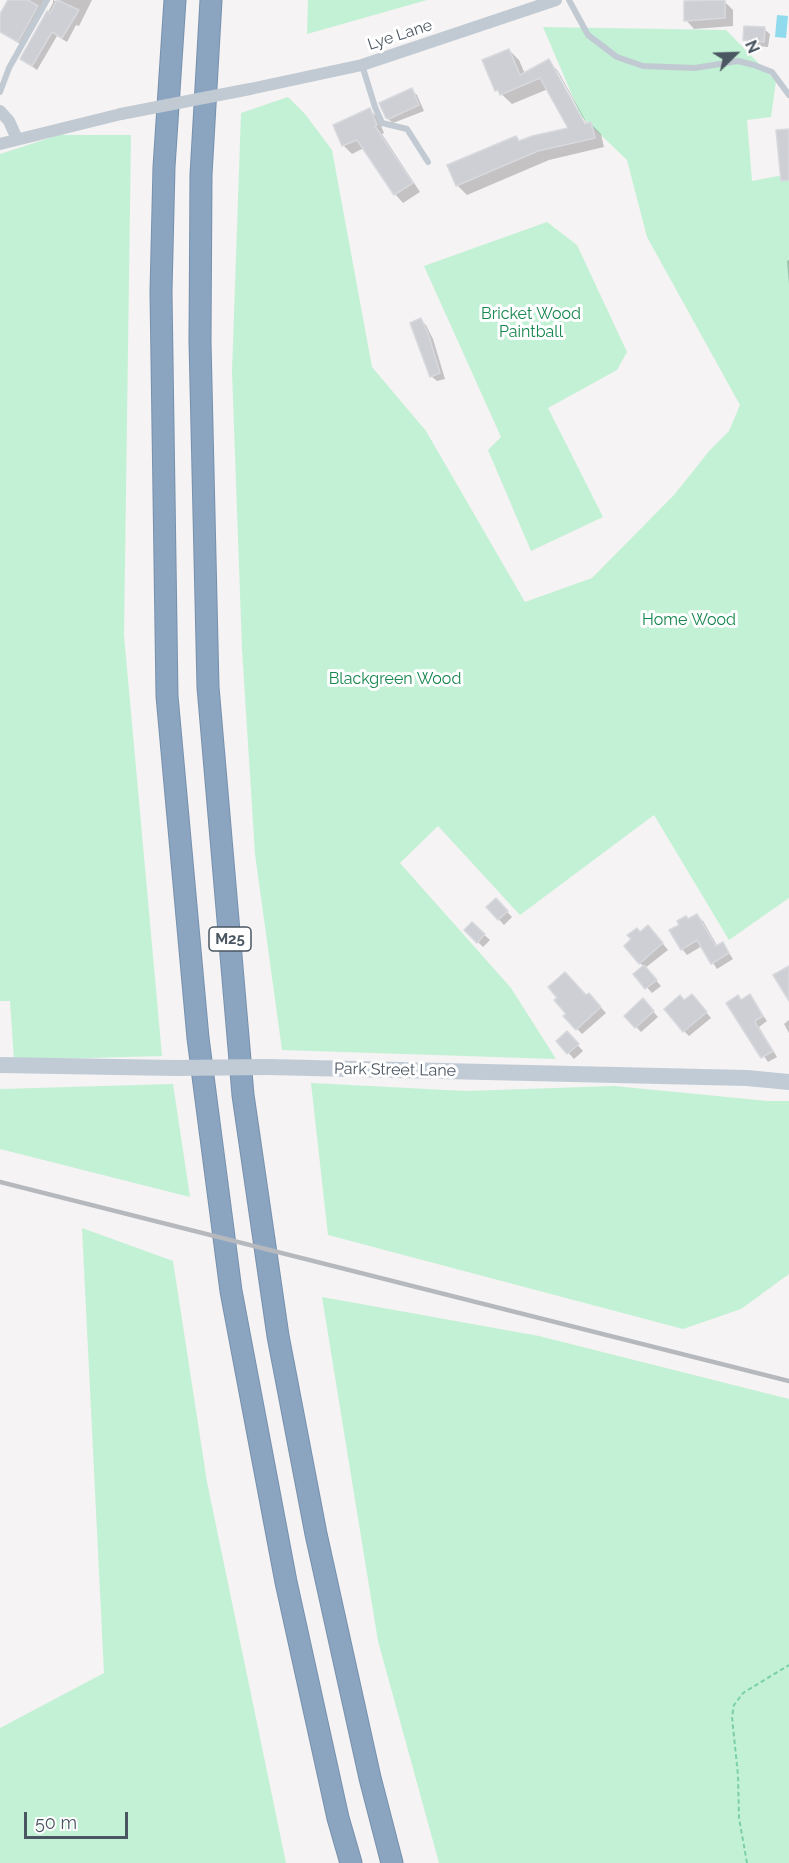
<!DOCTYPE html>
<html>
<head>
<meta charset="utf-8">
<style>
  body { margin:0 }
  #map { position:relative; width:789px; height:1863px; overflow:hidden; background:#f5f3f3; font-family:Raleway,sans-serif }
  canvas { display:block }
  .north { position:absolute; left:705px; top:24px; width:60px; height:60px; -webkit-text-stroke:4px #fff; paint-order:stroke; rotate:67deg; font-size:16px; font-weight:700; line-height:24px; text-align:center; color:#4a5661 }
  .north::after { content:''; display:block; margin:auto; width:21px; height:27px; background:#4a5661; clip-path:polygon(50% 0,100% 100%,50% 72%,0 100%) }
  .scale { position:absolute; left:24px; top:1812px; width:104px; height:27px; box-sizing:border-box; border:3px solid #4a5661; border-top:0; padding-left:8px; font-size:18px; line-height:21px; white-space:nowrap; color:#4a5661; -webkit-text-stroke:4px #fff; paint-order:stroke }
</style>
</head>
<body>
<div id="map">
<canvas width="789" height="1863"></canvas>
<div class="north">N</div>
<div class="scale">50 m</div>
</div>
<script>
const g = document.querySelector('canvas').getContext('2d');
g.lineJoin = 'round';
function fillPath(path, color) { g.fillStyle = color; g.fill(path, 'evenodd'); }
function strokePath(path, color, width, dash) { g.strokeStyle = color; g.lineWidth = width; g.lineCap = dash ? 'butt' : 'round'; g.setLineDash(dash || []); g.stroke(path); }
function drawText(font, color, halo, rows, align = 'center') {
  g.font = font + ' Raleway,sans-serif'; g.lineWidth = 6; g.setLineDash([]); g.textBaseline = 'middle'; g.strokeStyle = halo; g.fillStyle = color; for (const [text, x, y, turn = 0] of rows) {
    g.save(); g.translate(x, y); g.rotate((+turn || 0) * Math.PI / 180); g.textAlign = isNaN(turn) ? turn : align; if (halo) g.strokeText(text, 0, 0); g.fillText(text, 0, 0); g.restore();
  }
}
const green = new Path2D(`
  M308 0H427L307 34Z
  M543 27 726 30 776 81 771 117 747 120 752 181 789 174V898L729 940 654 815 520 915 438 826 400 863 511 988 556 1059 282 1050 255 854 242 649 232 372 241 113 288 97 305 114 332 150 372 367 426 431 525 602 592 578 674 495 710 450 729 431 740 405 647 237 627 160 581 116Z
  M59 135H131L124 635 162 1056 14 1060 10 1001H0V154Z
  M547 222 577 245 627 352 617 370 548 408 603 517 531 551 488 450 501 437 424 266Z
  M311 1083 466 1091 614 1086 768 1101H789V1274L741 1309 683 1329 328 1235Z
  M173 1084 190 1197 0 1149V1089Z
  M82 1228 173 1261 207 1482 286 1863H0V1728L104 1673Z
  M322 1297 539 1336 789 1399V1863H439L378 1641Z`);
const water = new Path2D(`
  M777 15 788 16 786 38 775 37Z`);
const shadow = new Path2D(`
  M10 0H51L47 2 22 45 0 32V16Z
  M53 0 59 2 60 0H92L79 26 76 25 67 42 57 36 37 70 22 59 53 3Z
  M702 0 724 1 733 10V26L694 29 686 20Z
  M764 29 770 34 768 47 750 45 745 39Z
  M509 50 519 60 525 74 548 61 558 71 588 125 591 124 601 134 604 147 549 160 467 195 457 185 516 138 521 142 570 129 548 89 512 104 497 90ZM553 71H557L590 130 587 131Z
  M411 90 417 95 424 111 393 123 387 118Z
  M370 110 378 118 384 133 382 134 420 192 403 203 395 194 364 148 352 154 343 145 335 126Z
  M789 260V284L787 261Z
  M420 320 426 325 433 339 445 379 437 381 431 376Z
  M496 900 512 917 504 925 488 907Z
  M697 916 703 921 718 947 723 944 733 959 717 969 702 946 687 955 682 949 689 921Z
  M472 924 490 940 483 947 466 930Z
  M653 932 668 950 645 968 661 986 652 993 635 974 644 967 640 963V933Z
  M589 995 606 1013 582 1034 565 1016 568 1014 559 998 587 997Z
  M749 996 767 1021 759 1027 777 1057 768 1062 728 1004 742 1001Z
  M643 1000 658 1017 641 1032 626 1016Z
  M697 1001 711 1018 689 1036 684 1031V1002Z
  M789 1020V1033L784 1024Z
  M572 1039 583 1051 574 1059 558 1041Z`);
const building = new Path2D(`
  M8 0H28L38 6 18 42 0 32V14Z
  M57 0 79 10 62 38 52 32 32 66 20 59 47 11 50 13Z
  M725 0V18L684 21V1Z
  M744 26 765 27 764 42 743 40Z
  M509 49 520 75 549 59 585 124 591 122 595 138 538 151 456 186 447 165 516 136 519 141 532 136 568 128 540 78 500 95 498 90 495 91 482 60Z
  M412 88 419 105 389 119 386 118 379 103Z
  M370 108 377 125 375 126 413 183 394 195 357 140 342 146 333 125Z
  M789 129V180L781 181 776 130Z
  M421 318 428 333 440 373 430 377 410 323Z
  M496 898 508 911 498 920 486 907Z
  M697 914 716 946 723 942 729 953 711 964 697 940 681 950 669 930 679 925 677 921 686 916 688 919Z
  M472 922 485 934 477 943 464 930Z
  M648 925 663 943 639 964 624 946 631 939 627 935 637 928 640 932Z
  M644 965 657 980 645 989 633 974Z
  M789 966V1001L773 975Z
  M565 972 586 995 589 993 601 1007 576 1030 563 1016 566 1014 554 1000 557 998 548 987Z
  M692 994 707 1012 683 1032 664 1009 680 995 684 1000Z
  M750 994 763 1016 755 1021 757 1026 773 1051 761 1058 726 1003 738 995 741 1000Z
  M643 998 654 1011 635 1028 624 1016Z
  M567 1031 579 1044 567 1054 556 1041Z`);
const path = new Path2D(`
  M747 1863 739 1818 738 1775 732 1717 734 1705 743 1693 789 1665`);
const lane = new Path2D(`
  M569 0 588 35 617 57 643 66 695 68 738 61 754 65 772 72 789 95
  M362 65 375 107 382 123 407 129 428 162
  M0 92 9 68 47 0`);
const street = new Path2D(`
  M250 89 362 65 556 0
  M0 111 9 121 17 139
  M0 144 121 114`);
const secondary = new Path2D(`
  M0 1065 176 1068
  M268 1067 747 1078 789 1082`);
const highway = new Path2D(`
  M175 0 164 167 161 292 167 696 198 1038 231 1291 286 1582 338 1818 351 1863
  M211 0 201 175 200 341 208 687 243 1095 278 1336 316 1534 370 1778 392 1863`);
const rail = new Path2D(`
  M0 1182 789 1381`);
const streetBridge = new Path2D(`
  M121 114 250 89`);
const secondaryBridge = new Path2D(`
  M176 1068 268 1067`);
const shields = [
  [230,939,42]
];
const shieldNames = [
  ["M25",230,939]
];
const streetNames = [
  ["Lye Lane",400,35,-18],
  ["Park Street Lane",395,1070,1]
];
const parkNames = [
  ["Bricket Wood",531,314],
  ["Paintball",531,332],
  ["Home Wood",689,620],
  ["Blackgreen Wood",395,679]
];
fillPath(green, '#c3f1d5');
fillPath(water, '#90daee');
fillPath(shadow, '#0003');
fillPath(building, '#cdcfd5');
strokePath(building, '#d7d9de', 1.5);
strokePath(highway, '#7690ad', 23);
strokePath(path, '#7ad0a6', 2, [4.5, 3]);
strokePath(lane, '#c1cad2', 6);
strokePath(street, '#c1cad2', 12);
strokePath(secondary, '#c1cbd6', 16);
strokePath(highway, '#8ba5c1', 21);
strokePath(rail, '#b5b8bd', 4.5);
strokePath(streetBridge, '#c1cad2', 12);
strokePath(secondaryBridge, '#c1cbd6', 16);
for (const [x, y, w] of shields) { const box = new Path2D(); box.roundRect(x - w / 2, y - 12, w, 24, 4.5); g.fillStyle = '#fff'; g.fill(box); strokePath(box, '#4a5661', 1.5); }
drawText('bold 15px', '#4a5661', null, shieldNames);
drawText('16px', '#4a5661', '#fff', streetNames);
drawText('16px', '#17864f', '#fff', parkNames);
</script>
</body>
</html>
